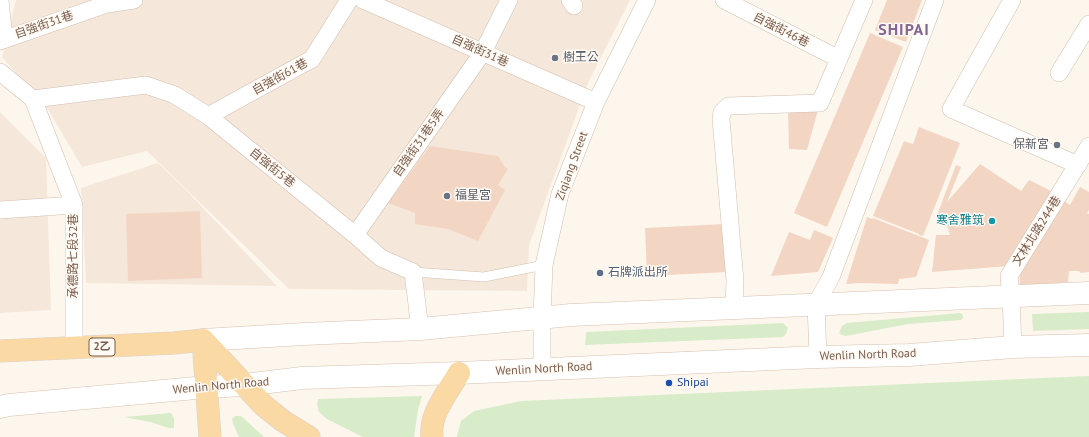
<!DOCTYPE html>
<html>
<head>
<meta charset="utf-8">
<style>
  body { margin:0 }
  canvas { display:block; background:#fdf6ec }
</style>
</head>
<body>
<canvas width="1089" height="437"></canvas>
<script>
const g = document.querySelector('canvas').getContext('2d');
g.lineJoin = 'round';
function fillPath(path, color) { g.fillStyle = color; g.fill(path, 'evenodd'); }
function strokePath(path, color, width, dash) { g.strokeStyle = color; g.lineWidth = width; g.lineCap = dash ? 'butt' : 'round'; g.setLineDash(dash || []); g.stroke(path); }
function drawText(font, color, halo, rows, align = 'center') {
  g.font = font + ' "PT Sans","Noto Sans TC",sans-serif'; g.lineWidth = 3; g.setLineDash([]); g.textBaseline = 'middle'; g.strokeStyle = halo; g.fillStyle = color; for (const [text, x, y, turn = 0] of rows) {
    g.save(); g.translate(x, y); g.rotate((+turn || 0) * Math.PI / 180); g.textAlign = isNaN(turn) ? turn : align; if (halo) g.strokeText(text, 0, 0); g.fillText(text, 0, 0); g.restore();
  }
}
const residential = new Path2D(`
  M16 0H630L588 83 529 245 527 291 289 289 147 151 82 167 49 111 2 57Z
  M0 112 46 158 51 310 0 313Z
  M158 163 186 190 277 286 86 283 81 188Z`);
const green = new Path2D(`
  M1089 312V329L1033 331 1032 314Z
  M960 313 963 315V318L961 320 908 324 846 336 842 335 839 333 842 326 847 323Z
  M783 323 788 328 786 334 783 337 585 345 586 332Z
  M1089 376V437H457V436L461 421 474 411 521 401Z
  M422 396 418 410 414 437H363L327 419 319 412 317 404 318 399Z
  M171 413 174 418V428H169L150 422 124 417Z
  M235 416H241L264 437H239L233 424 232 419Z`);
const building = new Path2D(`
  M887 0H922L906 42 875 30Z
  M870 33 903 47 827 227 794 213Z
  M788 110H818L807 150 789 149Z
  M919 127 960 143 923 236 919 235V234L873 216 904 141 913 144Z
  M430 146 498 156 504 166 508 169 498 185 505 190 478 241 448 229 415 224V213L388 203Z
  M980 164 1021 191 1029 180 1057 194 1009 266 932 272 936 235H950L943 212 942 215H937L956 165 961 167 947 202Z
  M1080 187 1089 192V210L1087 213 1089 214V272L1081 273 1079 271H1069L1068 282 1020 287 1019 266 1061 199 1070 205Z
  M200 211 202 278 128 281 126 214Z
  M867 217 872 219 873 218 929 240 916 277 899 279 898 284 859 283 846 284Z
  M725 224 727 272 647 276 645 228Z
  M814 230 833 238 818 272 771 276 789 232 810 240Z`);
const service = new Path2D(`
  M413 272 484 277 544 265`);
const minor = new Path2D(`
  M0 0 4 39
  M363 0 596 102
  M570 0 574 6
  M724 0 839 59
  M1012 0 951 109 1078 165
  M0 41 107 4 134 0
  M0 72 33 99 146 85 175 95 208 116 355 235 381 258 413 272 420 329
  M1059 73 1089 24
  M33 99 74 205V348
  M208 116 312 59 349 0
  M0 210 74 205
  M355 235 483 52 509 0
  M734 308 735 281 721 119 722 112 728 106 820 103 864 0
  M1013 347 1011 296 1009 276 1089 146
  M818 357 816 304 831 277 935 0
  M542 369V318L544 265 560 194 596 102 647 0`);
const secondary = new Path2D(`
  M203 340 304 334 420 329 571 315 1089 293
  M0 407 9 405 207 387 244 385 302 378 459 373 818 357 909 355 1013 347 1089 345`);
const primary = new Path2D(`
  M203 340 263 405 283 421 309 437
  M203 340 210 437
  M0 351 174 343 203 340
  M432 437C429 414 448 392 459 373`);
const markers = [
  [555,58,4,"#6b7280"],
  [1057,145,4,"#6b7280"],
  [447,196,4,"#6b7280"],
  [992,221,4,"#0f9aa8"],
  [600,273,4,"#5c6f8a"],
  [669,383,4,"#1a4fb4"]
];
const shields = [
  [102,347,26]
];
const shieldNames = [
  ["2乙",102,347]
];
const streetNames = [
  ["自強街31巷",44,25,-19],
  ["自強街46巷",781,30,27],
  ["自強街31巷",480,51,24],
  ["自強街61巷",280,77,-29],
  ["自強街31巷5弄",419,143,-55],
  ["Ziqiang Street",572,166,-70],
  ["自強街5巷",272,168,39],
  ["文林北路244巷",1037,231,-58],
  ["承德路七段32巷",74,256,-90],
  ["Wenlin North Road",868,355,-2],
  ["Wenlin North Road",544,369,-3],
  ["Wenlin North Road",221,386,-5]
];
const worshipNames = [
  ["樹王公",563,58],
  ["保新宮",1049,145,"right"],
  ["福星宮",455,196]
];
const cultureNames = [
  ["寒舍雅筑",984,221]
];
const serviceNames = [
  ["石牌派出所",608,273]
];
const transitNames = [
  ["Shipai",677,383]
];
const districtNames = [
  ["SHIPAI",904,30]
];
fillPath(residential, '#f5e8da');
fillPath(green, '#d8ecc9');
fillPath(building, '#f3d5c3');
strokePath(service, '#d1beb0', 10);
strokePath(minor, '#d1beb0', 18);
strokePath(secondary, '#d6c0b0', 23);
strokePath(primary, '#dad1cd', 23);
strokePath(service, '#fff', 9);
strokePath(minor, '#fff', 17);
strokePath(secondary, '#fff', 22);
strokePath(primary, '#fbd9a5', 22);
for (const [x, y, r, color] of markers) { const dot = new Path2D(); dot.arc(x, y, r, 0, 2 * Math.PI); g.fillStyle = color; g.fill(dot); strokePath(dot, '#fffaf3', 1.5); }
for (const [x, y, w] of shields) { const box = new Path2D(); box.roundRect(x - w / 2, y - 9, w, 18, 3); g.fillStyle = '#fffaf3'; g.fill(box); strokePath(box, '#7a5c4d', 1); }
drawText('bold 11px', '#7a5c4d', null, shieldNames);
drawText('12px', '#7a5c4d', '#fffaf3', streetNames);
drawText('12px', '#5b616d', '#fffaf3', worshipNames, 'left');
drawText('12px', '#0d838f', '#fffaf3', cultureNames, 'right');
drawText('12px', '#4e5e75', '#fffaf3', serviceNames, 'left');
drawText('12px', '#164399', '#fffaf3', transitNames, 'left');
g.letterSpacing = '1px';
drawText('bold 16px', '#846695', '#fffaf3', districtNames);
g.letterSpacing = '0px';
</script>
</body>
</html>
